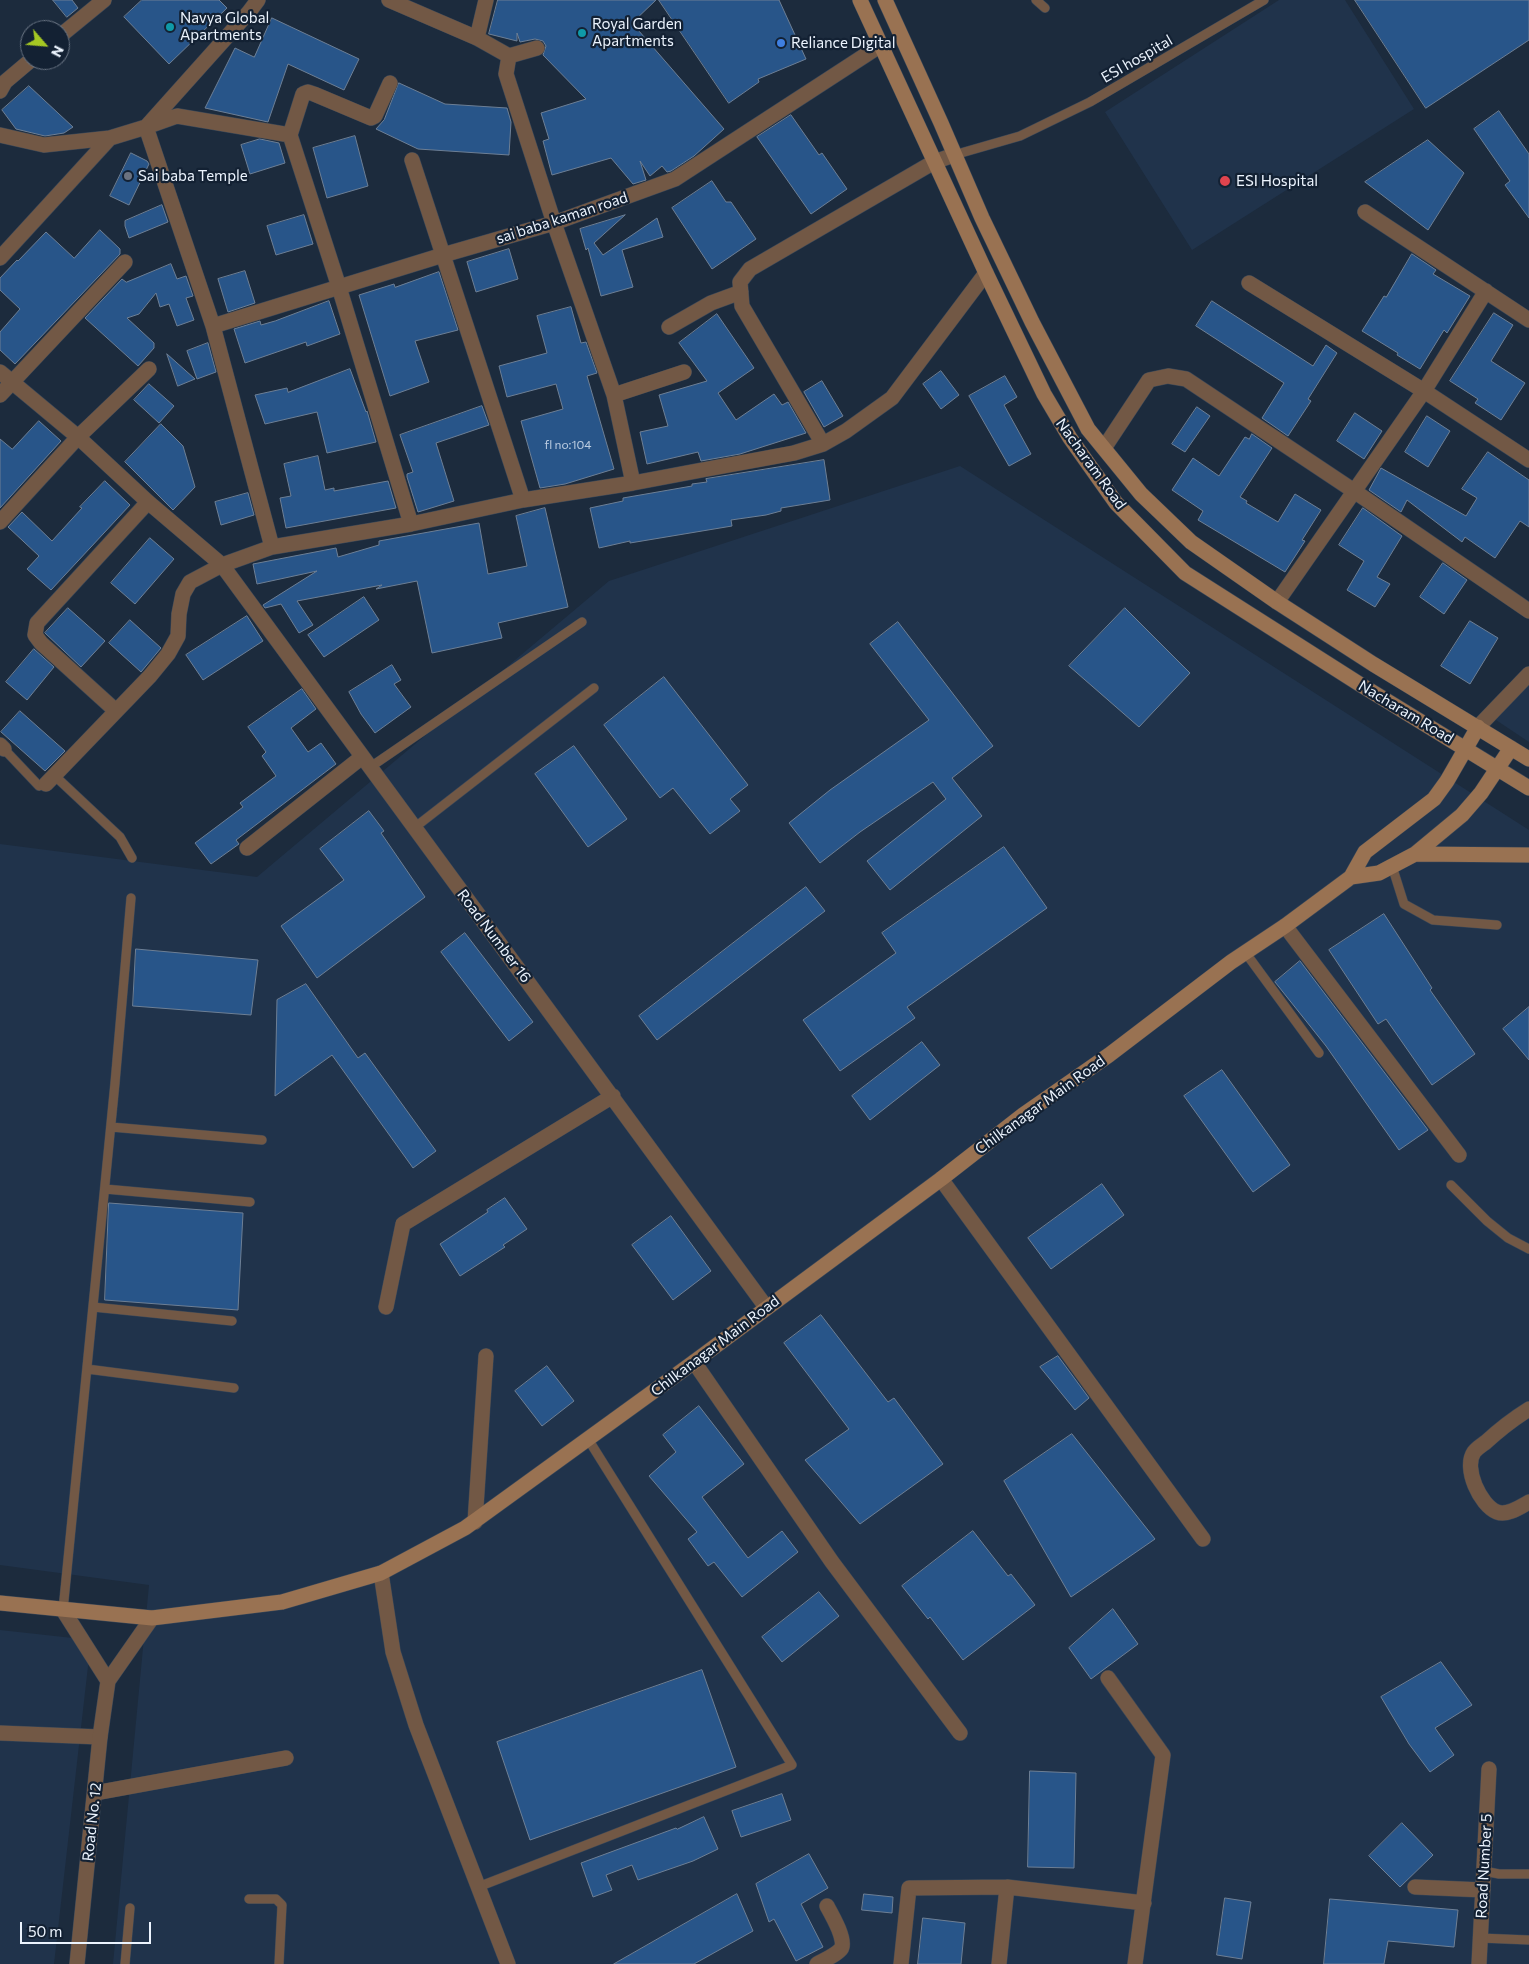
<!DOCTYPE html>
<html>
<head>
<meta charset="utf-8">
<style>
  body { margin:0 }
  #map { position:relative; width:1529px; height:1964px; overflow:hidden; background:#1c2b3d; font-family:Commissioner,sans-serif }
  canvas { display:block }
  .north { position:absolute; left:20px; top:20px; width:50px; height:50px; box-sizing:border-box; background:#132133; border:1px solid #6a7584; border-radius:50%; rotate:117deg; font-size:14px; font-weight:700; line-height:20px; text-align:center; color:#ecf4fe }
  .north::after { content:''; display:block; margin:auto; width:18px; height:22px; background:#a5c823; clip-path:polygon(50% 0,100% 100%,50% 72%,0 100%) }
  .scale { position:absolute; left:20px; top:1922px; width:131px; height:22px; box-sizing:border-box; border:2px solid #ecf4fe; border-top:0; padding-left:6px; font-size:15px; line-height:18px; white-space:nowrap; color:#ecf4fe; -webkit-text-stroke:4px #132133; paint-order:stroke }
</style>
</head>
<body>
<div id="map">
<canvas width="1529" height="1964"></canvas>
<div class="north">N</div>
<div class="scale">50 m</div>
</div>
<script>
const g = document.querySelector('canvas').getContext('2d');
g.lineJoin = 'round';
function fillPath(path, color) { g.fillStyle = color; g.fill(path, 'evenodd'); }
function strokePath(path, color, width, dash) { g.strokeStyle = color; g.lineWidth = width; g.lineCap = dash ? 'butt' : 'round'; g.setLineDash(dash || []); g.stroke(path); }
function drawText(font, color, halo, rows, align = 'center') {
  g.font = font + ' Commissioner,sans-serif'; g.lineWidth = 4.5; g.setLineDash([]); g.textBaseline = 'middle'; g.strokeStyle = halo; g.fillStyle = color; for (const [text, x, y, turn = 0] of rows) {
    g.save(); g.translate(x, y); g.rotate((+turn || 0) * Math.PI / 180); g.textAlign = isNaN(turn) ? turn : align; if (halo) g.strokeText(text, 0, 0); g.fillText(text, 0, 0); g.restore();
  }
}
const built = new Path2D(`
  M1279 0H1345L1414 109 1192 250 1105 112Z
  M960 466 1529 830V1964H113L149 1585 0 1565V844L257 877 609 581Z
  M1529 684V742L1493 718Z
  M0 1630 91 1640 54 1964H0Z`);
const building = new Path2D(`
  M53 0H72L78 8 67 17Z
  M142 0H219L227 8 169 64 124 17Z
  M498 0H656L632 23 724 129 694 156 671 171 667 172 662 166 650 176 640 161 646 180 633 184 611 158 552 175 543 141 549 139 541 113 586 99 543 55 546 46 543 41 535 39 520 42 517 33V41L489 34Z
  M659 0H779L806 59 758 79 759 82 729 103Z
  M1355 0H1529V40L1426 108Z
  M272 18 359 59 344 90 288 64 268 122 205 108 235 48 254 57Z
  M399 83 445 104 507 108 511 122 509 155 418 149 376 129 384 120Z
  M29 86 73 127 64 133 45 136 16 129 2 110Z
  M1499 111 1529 154V218L1505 185 1510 181 1474 129Z
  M791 115 819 155 822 153 847 189 811 214 757 137Z
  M355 136 368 186 327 198 313 148Z
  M260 139 279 143 285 163 250 174 241 145Z
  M1428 140 1464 173 1428 230 1365 182Z
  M131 153 147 161 149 164 129 205 110 196Z
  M712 181 726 202H731L756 239 712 269 672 208Z
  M162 205 168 222 129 238 125 226V221Z
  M304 215 313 244 276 255 267 226Z
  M625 215 594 243 603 255 657 218 663 237 622 250 633 287 601 296 588 248 586 250 580 229Z
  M100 230 120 249V254L15 364 0 350V332L20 309 0 290V278L17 260 18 261 46 232 74 258Z
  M509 249 518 279 476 292 467 262Z
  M1412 254 1436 270 1433 274 1470 296 1447 333 1444 330 1420 369 1397 355 1398 353 1362 331 1384 296 1386 297Z
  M171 264 177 279 186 276 193 296 186 298 194 320 177 326 169 304 160 307 156 293 139 314 127 318 154 343V348L138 366 85 318 122 279 126 282Z
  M245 271 255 303 228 312 218 279Z
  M439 272 458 330 415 341 429 382 390 396 359 295 394 284 395 287Z
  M329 301 340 334 307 346 306 342 245 363 234 329 260 321 261 325 275 321Z
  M1212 301 1313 366 1326 345 1337 353 1308 399 1311 401 1288 436 1262 418 1284 383 1196 326Z
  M571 307 581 343 586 342 597 373 587 376 614 469 565 484 540 488 521 421 563 409 556 384 507 397 499 366 547 353 537 316Z
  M1494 313 1513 325 1491 361 1525 383 1501 420 1475 403 1478 399 1450 381Z
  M717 314 754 368 718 393 736 420 774 394 782 405 788 402 806 433 740 454 701 461 698 452 647 464 640 432 668 426 659 395 707 381 679 343Z
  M208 343 216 372 197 379 187 351Z
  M167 354 195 379 178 386Z
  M350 369 366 412 367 411 376 442 327 453 317 412 265 424 255 395 287 388 288 392Z
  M941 371 959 395 941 409 923 384Z
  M1005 376 1017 397 1004 405 1031 454 1009 466 969 396Z
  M822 381 843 416 824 427 804 392Z
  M149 384 174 406 159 423 134 400Z
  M482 406 489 425 436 443 454 501 418 512 407 477V474L413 472 400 435Z
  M1197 407 1210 416 1185 452 1172 444Z
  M1355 413 1382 431 1364 459 1337 441Z
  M1427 416 1450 431 1428 467 1405 452Z
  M39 421 61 441 0 508V439L12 449Z
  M161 424 183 446 195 487 173 510 125 462Z
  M1252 434 1272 448 1240 497 1247 501 1246 503 1278 522 1295 494 1321 510 1302 540 1305 541 1285 572 1198 520 1203 511 1172 490 1193 458 1219 476 1245 437 1249 439Z
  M1488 452 1529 480V527L1520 521 1495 558 1465 537 1462 542 1407 500 1401 512 1369 490 1381 468 1466 516 1477 498 1462 489Z
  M318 456 325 490 334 488V491L388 481 396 508 286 528 280 498 291 496 284 464Z
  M824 460 830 500 781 508V511L766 515 731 520 732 526 630 543V541L599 548 590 508 623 501V498L692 486V484L707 482 706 479Z
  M105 481 130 505 51 590 27 569 39 556 8 527 22 512 52 541 82 508 80 507Z
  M248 493 254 515 221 525 215 502Z
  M545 508 568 607 498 623 502 638 432 653 417 581 376 589 382 585 297 601 313 625 299 633 281 604 265 608 263 605 317 571 257 584 253 564 336 548 338 557 379 545V541L479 523 488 574 527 566 516 516Z
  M1363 508 1402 536 1377 577 1390 584 1375 607 1347 590 1364 561 1339 545Z
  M150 538 174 559 135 604 111 583Z
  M1443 563 1467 580 1444 614 1420 597Z
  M364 597 379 620 324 657 308 635Z
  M68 608 105 641 81 667 45 633Z
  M1125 608 1190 673 1139 727 1069 666Z
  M247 616 263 641 203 680 186 655Z
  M130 620 161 648 141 672 109 643Z
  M1470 621 1498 638 1470 684 1441 666Z
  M898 622 993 746 952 778 982 816 890 890 867 861 946 799 933 782 860 832 820 863 789 823 830 790 929 720 870 644Z
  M34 649 54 667 27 700 6 682Z
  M392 665 401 680 394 684 411 707 375 733 361 714 349 692Z
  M664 677 748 785 730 799 740 811 710 834 673 788 660 798 604 725Z
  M302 689 316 709 291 728 308 752 321 743 336 764 236 840 239 844 211 864 195 843 243 807 240 803 276 776 262 756 266 752 248 727Z
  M20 711 65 751 45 771 1 732Z
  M574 746 627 819 588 847 535 774Z
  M369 811 384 831 381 833 425 897 317 978 281 926 344 880 320 849Z
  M1004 847 1047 908 907 1007 915 1018 840 1071 803 1020 896 953 882 933Z
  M806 887 825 911 657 1040 639 1016Z
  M1384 914 1432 988 1430 990 1475 1054 1432 1085 1386 1019 1378 1024 1329 950Z
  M465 933 533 1022 509 1041 441 952Z
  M136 949 258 960 251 1015 133 1006Z
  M1300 961 1428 1130 1399 1150 1326 1046 1275 982Z
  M306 984 358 1058 365 1053 436 1151 413 1168 332 1055 275 1096 277 1000Z
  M1529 1007V1060L1503 1029Z
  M922 1042 940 1065 870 1120 852 1096Z
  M1222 1070 1290 1165 1253 1192 1184 1096Z
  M1102 1184 1124 1215 1051 1269 1028 1238Z
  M505 1198 527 1229 503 1245 505 1247 460 1276 440 1244 488 1212 487 1210Z
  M109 1203 243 1213 238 1310 105 1300Z
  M671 1216 711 1271 673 1300 632 1245Z
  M821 1315 888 1402 894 1398 943 1464 860 1524 805 1460 849 1429 784 1343Z
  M1058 1356 1089 1398 1075 1410 1040 1367Z
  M547 1366 574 1401 542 1426 515 1391Z
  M699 1406 744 1464 702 1497 748 1558 782 1531 798 1552 742 1597 714 1562 708 1566 688 1539 697 1532 649 1476 676 1452 663 1435Z
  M1072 1434 1155 1539 1071 1597 1004 1481Z
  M973 1531 1008 1576 1011 1574 1035 1605 963 1660 930 1617 928 1619 902 1586Z
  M819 1592 839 1616 782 1662 762 1637Z
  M1113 1609 1138 1644 1091 1679 1069 1648Z
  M1441 1662 1472 1705 1435 1728 1454 1755 1430 1772 1409 1744 1381 1697Z
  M702 1670 736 1767 530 1840 497 1742Z
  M1030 1771 1076 1773 1074 1868 1028 1867Z
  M782 1794 791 1820 741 1837 732 1811Z
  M704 1817 718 1849 693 1861 638 1880 632 1865 606 1875 612 1890 593 1897 581 1863 676 1828 677 1829Z
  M1402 1823 1433 1855 1400 1887 1369 1856Z
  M809 1854 828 1888 801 1904 823 1947 796 1961 774 1919 769 1922 756 1884Z
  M737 1894 753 1931 694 1964H614Z
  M864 1894 893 1897 892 1913 862 1910Z
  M1225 1898 1251 1902 1242 1959 1217 1955Z
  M1330 1899 1458 1910 1454 1947 1388 1941 1384 1964H1324Z
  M923 1918 965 1923 961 1964H918Z`);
const service = new Path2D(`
  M1036 0 1045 8
  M954 155 1020 136 1090 102 1264 0
  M4 749 39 786 46 784
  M369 768 582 622
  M55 776 120 837 132 858
  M414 828 594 688
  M1392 866 1404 904 1433 920 1497 925
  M1245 952 1319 1053
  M111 1127 262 1140
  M1451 1185 1487 1221 1508 1238 1529 1249
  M105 1189 250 1202
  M93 1307 232 1321
  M87 1369 234 1388
  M63 1610 115 1083 131 898
  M1484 1871 1499 1874H1529
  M478 1887 792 1765 588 1439
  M249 1899H276L282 1905 279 1964
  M1480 1938 1529 1940
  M125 1964 130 1908`);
const minor = new Path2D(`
  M389 0 477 38 509 56 506 74 554 223 614 395 633 483
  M60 36 104 0
  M477 38 486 0
  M509 56 537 48
  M390 83 375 116 371 118 314 94 308 92 303 94 290 135 339 287 411 524
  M0 91 5 82 31 60
  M0 135 44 145 110 138 146 127 249 12 258 0
  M412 160 523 500
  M1365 212 1529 320
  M0 258 110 138
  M1249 283 1424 391 1529 460
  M213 326 443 255 554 223 675 179 881 45
  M669 327 711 303 741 292
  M0 372 78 437 148 502 222 565 766 1307
  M0 395 125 262
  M614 395 684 372
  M823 444 742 306 740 282 750 269 934 162 954 155
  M1104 448 1149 380 1168 376 1186 379 1354 491 1529 611
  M0 522 78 437 149 369
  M272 547 213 326 146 127 177 116 290 135
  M1277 602 1424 391 1486 291
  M116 711 41 643 35 635 37 623 148 502
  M1478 727 1529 674
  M0 745 4 749
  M46 784 150 676 168 654 178 636 179 614 183 594 190 582 222 565 272 547 411 524 523 500 633 483 702 470 794 453 823 444 846 431 892 398 986 273
  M247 848 362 757
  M1285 926 1459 1155
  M941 1179 1203 1539
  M386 1307 403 1224 613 1096
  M694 1362 832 1562 960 1733
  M1529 1409C1513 1419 1500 1429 1486 1442 1482 1445 1477 1448 1474 1452 1463 1468 1480 1505 1497 1512 1507 1516 1520 1507 1529 1502
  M475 1522 486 1356
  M381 1573 393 1652 416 1725 508 1964
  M1108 1678 1163 1755 1135 1964
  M0 1733 100 1737
  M95 1793 286 1758
  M1415 1887 1483 1890
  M817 1964C824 1960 835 1956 841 1949 847 1941 832 1915 827 1906
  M901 1964 909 1888 1007 1887 1144 1903
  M999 1964 1007 1887
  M1479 1964 1489 1769`);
const tertiary = new Path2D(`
  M63 1610 108 1681
  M77 1964 100 1737 108 1681 152 1618`);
const secondary = new Path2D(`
  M860 0 986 273 1044 394 1070 438 1116 503 1185 573 1361 685 1529 788
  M885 0 941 123 982 218 1032 322 1088 429 1141 494 1191 542 1277 602 1373 664 1529 759
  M1415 854 1529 855
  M1351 877 1379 873 1415 854 1462 815 1481 793 1511 748
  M0 1603 152 1618 282 1602 381 1573 465 1528 694 1362 941 1179 1023 1115 1109 1055 1231 962 1285 926 1351 877 1365 852 1434 799 1447 781 1478 727`);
const markers = [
  [170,27,5,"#0f9aa8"],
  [582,33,5,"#0f9aa8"],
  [781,43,5,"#3f7fe0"],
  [128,176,5,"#6b7280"],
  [1225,181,6,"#e0444e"]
];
const numberNames = [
  ["fl no:104",568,445]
];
const poiNames = [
  ["Navya Global",180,18],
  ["Apartments",180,35],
  ["Royal Garden",592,24],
  ["Apartments",592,41],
  ["Reliance Digital",791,43],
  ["Sai baba Temple",138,176],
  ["ESI Hospital",1236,181]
];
const streetNames = [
  ["ESI hospital",1137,59,-30],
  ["sai baba kaman road",562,218,-18],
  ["Nacharam Road",1091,464,54],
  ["Nacharam Road",1406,712,31],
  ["Road Number 16",494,936,53],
  ["Chilkanagar Main Road",1040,1105,-36],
  ["Chilkanagar Main Road",715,1346,-37],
  ["Road No. 12",92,1822,-84],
  ["Road Number 5",1484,1866,-87]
];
fillPath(built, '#20334b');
fillPath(building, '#285589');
strokePath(building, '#6d7f95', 1);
strokePath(service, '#394758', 10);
strokePath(minor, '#394758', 16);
strokePath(tertiary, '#394758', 16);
strokePath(secondary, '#394758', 16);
strokePath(service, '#725845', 9);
strokePath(minor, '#725845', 15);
strokePath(tertiary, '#725845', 15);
strokePath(secondary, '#997252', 15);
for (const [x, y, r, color] of markers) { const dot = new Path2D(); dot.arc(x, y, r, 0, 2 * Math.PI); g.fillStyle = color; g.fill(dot); strokePath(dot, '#132133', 2); }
drawText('12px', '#bbcce1', null, numberNames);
drawText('15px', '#ecf4fe', '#132133', poiNames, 'left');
drawText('15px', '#ecf4fe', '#132133', streetNames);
</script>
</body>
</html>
